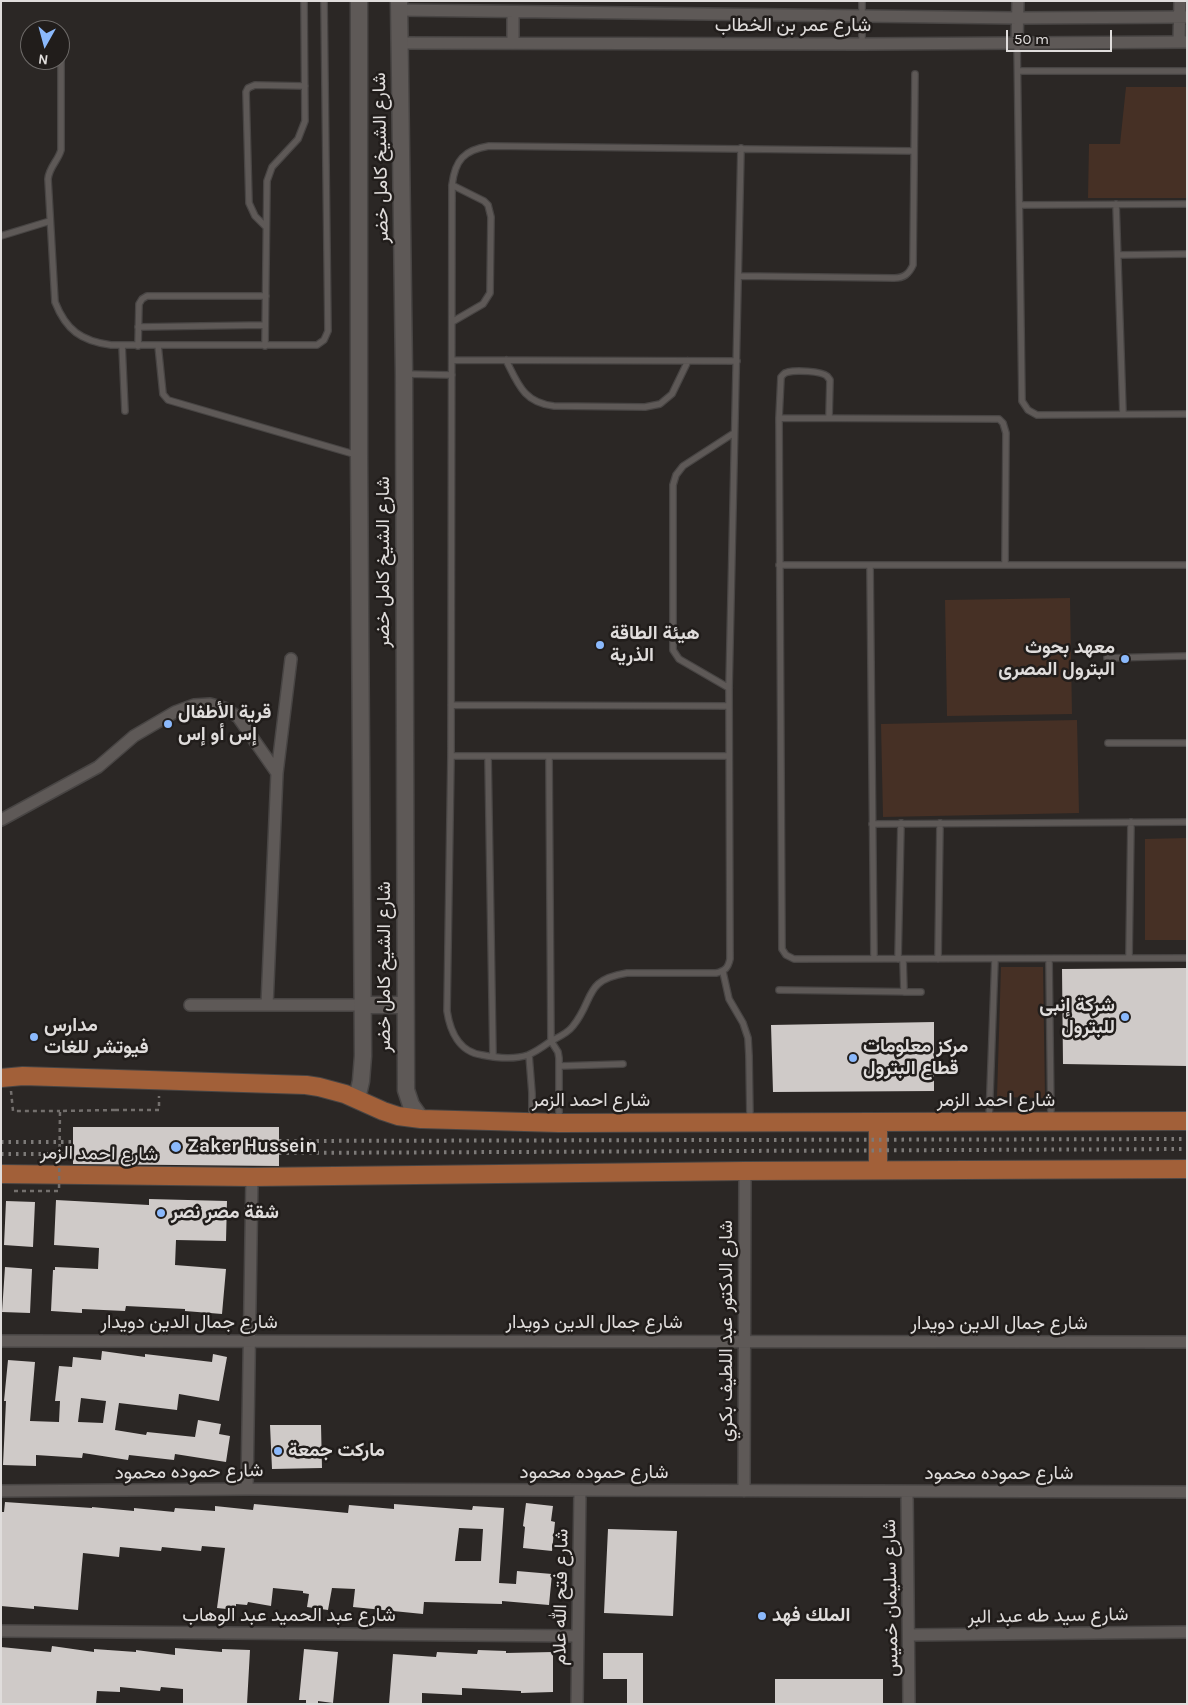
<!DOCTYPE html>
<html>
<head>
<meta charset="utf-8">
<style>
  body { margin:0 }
  #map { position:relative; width:1188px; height:1705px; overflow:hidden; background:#2b2725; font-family:Karla,sans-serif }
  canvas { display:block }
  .frame { position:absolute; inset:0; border:2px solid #e0dddc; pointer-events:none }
  .north { position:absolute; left:20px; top:20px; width:50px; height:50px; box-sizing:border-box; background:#211d1b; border:1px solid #6d6a68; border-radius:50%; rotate:187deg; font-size:14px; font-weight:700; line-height:20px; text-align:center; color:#e0dddc }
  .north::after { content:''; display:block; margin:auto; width:18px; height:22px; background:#8bb9fc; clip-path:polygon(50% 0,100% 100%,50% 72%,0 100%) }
  .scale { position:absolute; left:1006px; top:30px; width:106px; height:22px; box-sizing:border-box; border:2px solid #e0dddc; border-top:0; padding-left:6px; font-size:15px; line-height:18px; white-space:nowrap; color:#e0dddc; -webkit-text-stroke:4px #211d1b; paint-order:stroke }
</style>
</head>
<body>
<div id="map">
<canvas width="1188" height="1705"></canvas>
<div class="frame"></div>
<div class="north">N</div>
<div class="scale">50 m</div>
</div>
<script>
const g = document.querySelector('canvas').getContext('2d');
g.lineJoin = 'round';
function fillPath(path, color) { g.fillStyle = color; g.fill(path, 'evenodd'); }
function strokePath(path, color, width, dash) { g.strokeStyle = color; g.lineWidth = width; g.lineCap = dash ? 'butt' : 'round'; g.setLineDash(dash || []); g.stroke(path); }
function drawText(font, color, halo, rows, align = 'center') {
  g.font = font + ' Karla,Vazirmatn,sans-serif'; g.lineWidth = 5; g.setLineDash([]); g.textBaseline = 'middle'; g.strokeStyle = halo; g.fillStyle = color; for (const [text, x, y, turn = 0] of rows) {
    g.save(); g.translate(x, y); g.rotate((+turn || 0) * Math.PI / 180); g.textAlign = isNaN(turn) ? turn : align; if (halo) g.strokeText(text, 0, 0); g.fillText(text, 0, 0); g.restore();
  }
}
const green = new Path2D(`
  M1126 87H1187V198H1088L1089 144H1120Z
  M1070 598 1072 714 947 716 945 600Z
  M1077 720 1079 813 883 817 881 724Z
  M1187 838V940H1145V839Z
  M1001 967H1043L1045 1098 997 1097Z`);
const building = new Path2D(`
  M1187 968V1066L1063 1064 1062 969Z
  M934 1022V1091L773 1092 771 1025Z
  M73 1127H279V1166L73 1164Z
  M149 1199 227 1201 226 1241 176 1240 175 1265 226 1269 222 1314 185 1311V1309L126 1306 125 1311 82 1309V1313L51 1311 53 1270H55V1267L98 1269 99 1248 54 1245 56 1200 149 1205Z
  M6 1201 35 1202 33 1247 4 1245Z
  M5 1267 32 1269 30 1313 2 1312Z
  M102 1351 145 1357V1354L212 1362 213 1354 227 1357 219 1401 179 1394 177 1410 119 1403 115 1430 146 1435 147 1432 195 1437 198 1420 221 1424 219 1434 230 1436 226 1462 175 1454 174 1460 129 1455 128 1460 83 1453 82 1458 36 1455V1466L3 1465 6 1401H4L8 1360 35 1362 30 1421 59 1422 60 1401H55L59 1366 72 1367 73 1357 101 1360ZM81 1398 106 1401 103 1423 78 1422Z
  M270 1425H321L322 1468 272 1469Z
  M5 1502 92 1508V1507L134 1511V1508L174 1512 175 1508 215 1511V1506L253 1510 254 1504 348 1513 349 1505 394 1509V1504L472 1510 473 1506 504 1508 499 1583 516 1584 517 1571 552 1574 549 1605 502 1601V1604L424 1602 423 1614 353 1607 355 1589 332 1588 328 1610 307 1607 309 1594 303 1593V1591L273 1588 271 1606 248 1602 247 1605 236 1604V1610L217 1608 225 1548 202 1546 201 1551 162 1547 161 1551 120 1547 119 1557 83 1553 78 1610 34 1606V1609L1 1606V1512H4ZM459 1528 483 1529 481 1561H455Z
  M526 1503 553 1506 551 1521 555 1522 552 1551 523 1548 525 1527 523 1526Z
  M608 1529 677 1531 673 1616 604 1613Z
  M52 1646 94 1652V1649L136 1652V1650L175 1655V1648L222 1652V1649L250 1650 247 1704H183V1689L161 1687 160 1691 120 1687V1692L97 1691 96 1704H1V1647L51 1652Z
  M304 1649 338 1652 333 1703 318 1701V1704H306V1700H299Z
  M478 1650 506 1651V1653L553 1652V1692L521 1693V1691L462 1688V1695L422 1693V1704H389L393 1654 436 1657 437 1652 477 1654Z
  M603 1653H643V1704H627V1679H603Z
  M775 1679H883V1704H775Z`);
const path = new Path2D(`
  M11 1091 13 1111H60
  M115 1110H159V1096`);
const service = new Path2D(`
  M61 34V150C58 161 49 167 48 179L55 302C66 330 81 341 111 345H317L324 340 328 331 324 1
  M1017 42 1022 401 1028 410 1037 415 1187 414
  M862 44V1
  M1018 71H1187
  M741 148 729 688 730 959C728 968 725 971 716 973H627C583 980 595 999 573 1026 568 1033 559 1037 551 1041 544 1046 536 1052 528 1055 513 1060 497 1058 482 1055 459 1052 450 1031 447 1011L451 756 452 185C455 160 464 150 489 146L914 151
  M452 185 484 201 488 205 491 217 490 293 483 304 452 322
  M1116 204 1123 414
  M1020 205 1187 204
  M265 226 255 216 249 203 246 92 248 88 255 85 305 86
  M1 236 50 221
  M1118 255 1187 254
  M740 276 894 278C904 278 909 274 913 265L915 74
  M138 327 265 325
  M122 345 125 411
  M158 345 163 394 168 400 357 455
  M138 346 139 304 142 299 147 296H266
  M265 346 267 181 272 167 298 139 305 121 304 1
  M452 360 737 361
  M506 360C518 384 524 403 554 406L645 407 660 404 672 394 688 361
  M404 374 452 375
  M779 418 999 419 1003 423 1006 433 1005 565
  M829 418 830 380 827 376C821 371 796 370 788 372 783 373 784 374 781 377L779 418 782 949 786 955 794 959 1187 958
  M779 565H1187
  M870 565 874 959
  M1107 658 1187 656
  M729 688 679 659 673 650V485L676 475 683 466 734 433
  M451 705 729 706
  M1108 743H1187
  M451 756H729
  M488 756 493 1057
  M549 756 551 1041 558 1052 559 1058V1121
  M872 824 1187 822
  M1129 958 1131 822
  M898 959 901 823
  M903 959 904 992
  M938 959 940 823
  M1049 959 1051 1119
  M723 972 729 999 743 1023 748 1038 749 1056 750 1119
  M779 990 921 992
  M529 1055 532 1093V1120
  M560 1066 623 1064
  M989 1119 995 959`);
const minor = new Path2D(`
  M399 10 1018 18 1187 17
  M513 42V12
  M1017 42 1018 1
  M1179 42 1180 1
  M399 43 862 44 1187 42
  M1 820 98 767 134 736 175 712 194 705 210 704 224 708 238 717 277 773
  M190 1005H362
  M267 1005 277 773 291 659
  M1 1341 1187 1342
  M247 1489 252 1177
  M1 1491 247 1489 1187 1492
  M744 1491 745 1171
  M907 1492 909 1704
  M1 1631 577 1636
  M909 1635 1187 1632
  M577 1704 580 1491`);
const secondary = new Path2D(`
  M399 1 404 374 406 1090 411 1105 421 1119
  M362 1005H404
  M357 1099 361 1081 363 1056 359 455V1`);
const primary = new Path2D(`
  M1 1078 23 1076 306 1085 319 1087 345 1094 383 1111 398 1116 421 1119 559 1123 1187 1121
  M878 1123V1169
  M1 1174 252 1177 745 1171 1187 1169`);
const rail = new Path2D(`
  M279 1141 1187 1139
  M1 1142H73
  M279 1153 1187 1149
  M1 1154H73`);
const pathBridge = new Path2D(`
  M14 1191H59L60 1111 115 1110`);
const markers = [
  [600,645,5,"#8bb9fc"],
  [1125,659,5,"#8bb9fc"],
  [168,724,5,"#8bb9fc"],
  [1125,1017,5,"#8bb9fc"],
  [34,1037,5,"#8bb9fc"],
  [853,1058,5,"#8bb9fc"],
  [176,1147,6,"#8bb9fc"],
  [161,1213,5,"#8bb9fc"],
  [278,1451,5,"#8bb9fc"],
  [762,1616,5,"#8bb9fc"]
];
const streetNames = [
  ["شارع عمر بن الخطاب",793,26],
  ["شارع الشيخ كامل خضر",381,158,-91],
  ["شارع الشيخ كامل خضر",384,562,-90],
  ["شارع الشيخ كامل خضر",385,967,-90],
  ["شارع احمد الزمر",591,1101],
  ["شارع احمد الزمر",996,1101],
  ["شارع احمد الزمر",99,1154,1],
  ["شارع جمال الدين دويدار",189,1323],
  ["شارع جمال الدين دويدار",594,1323],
  ["شارع جمال الدين دويدار",999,1324],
  ["شارع الدكتور عبد اللطيف بكري",727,1331,-90],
  ["شارع حموده محمود",189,1472,-1],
  ["شارع حموده محمود",594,1473],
  ["شارع حموده محمود",999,1474],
  ["شارع فتح الله علام",561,1597,-89],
  ["شارع سليمان خميس",891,1598,-91],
  ["شارع عبد الحميد عبد الوهاب",289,1616],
  ["شارع سيد طه عبد البر",1048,1616,-1]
];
const poiNames = [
  ["هيئة الطاقة",610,634],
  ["الذرية",610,656],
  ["معهد بحوث",1115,648,"right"],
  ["البترول المصرى",1115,670,"right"],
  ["قرية الأطفال",178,713],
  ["إس أو إس",178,735],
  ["شركة إنبى",1115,1006,"right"],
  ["للبترول",1115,1028,"right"],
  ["مدارس",44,1026],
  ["فيوتشر للغات",44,1048],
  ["مركز معلومات",863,1047],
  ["قطاع البترول",863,1069],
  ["Zaker Hussein",187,1147],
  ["شقة مصر نصر",171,1213],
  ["ماركت جمعة",288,1451],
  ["الملك فهد",772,1616]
];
fillPath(green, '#463025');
fillPath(building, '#cfcac8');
strokePath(service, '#484544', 8);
strokePath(minor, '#484544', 14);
strokePath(secondary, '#484544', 19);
strokePath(primary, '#484544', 20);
strokePath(path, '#736f6d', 2.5, [4, 4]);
strokePath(service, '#5e5957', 5.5);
strokePath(minor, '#5e5957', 11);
strokePath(secondary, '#5e5957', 16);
strokePath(primary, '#a26039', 18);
strokePath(rail, '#7d7a78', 4, [2.5, 5]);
strokePath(pathBridge, '#736f6d', 2.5, [4, 4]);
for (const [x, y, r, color] of markers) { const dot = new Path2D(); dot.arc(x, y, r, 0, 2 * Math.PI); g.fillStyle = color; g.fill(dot); strokePath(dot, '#211d1b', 2); }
drawText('19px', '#e0dddc', '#211d1b', streetNames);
drawText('bold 19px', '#e0dddc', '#211d1b', poiNames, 'left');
</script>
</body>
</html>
